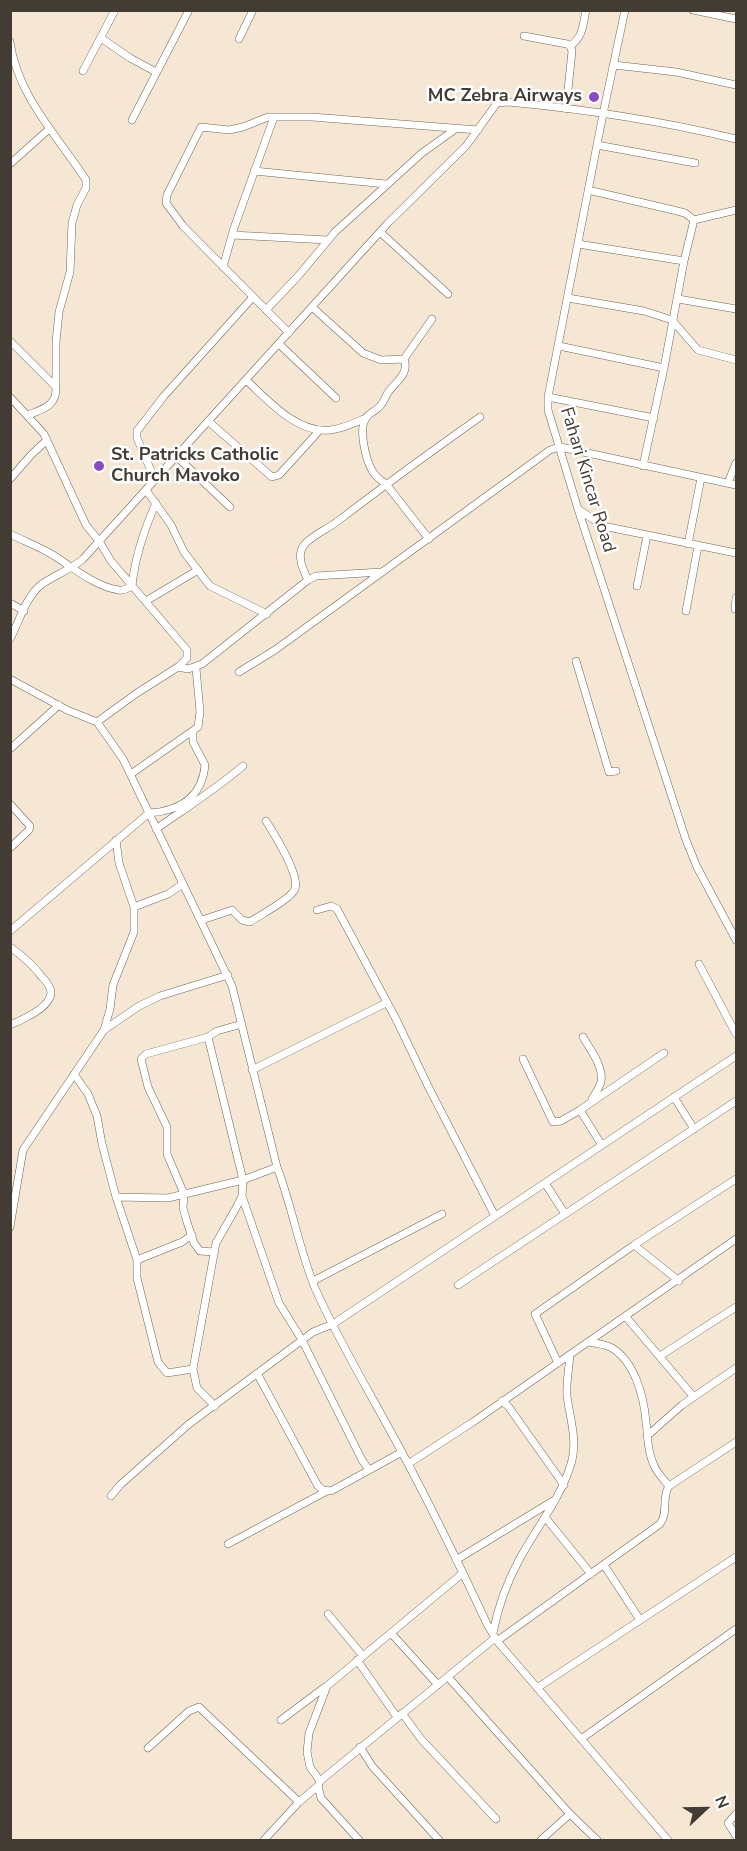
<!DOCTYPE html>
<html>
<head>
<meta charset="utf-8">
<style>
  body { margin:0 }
  #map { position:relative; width:747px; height:1851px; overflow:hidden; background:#f6e7d5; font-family:"Nunito Sans",sans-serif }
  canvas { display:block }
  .frame { position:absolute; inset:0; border:12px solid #423c35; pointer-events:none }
  .north { position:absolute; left:675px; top:1779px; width:60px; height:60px; -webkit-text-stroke:4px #fff; paint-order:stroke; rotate:68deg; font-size:16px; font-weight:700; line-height:24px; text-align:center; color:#423c35 }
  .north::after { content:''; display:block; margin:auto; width:21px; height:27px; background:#423c35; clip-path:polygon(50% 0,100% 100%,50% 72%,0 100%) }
</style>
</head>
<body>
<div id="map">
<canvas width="747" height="1851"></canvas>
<div class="frame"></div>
<div class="north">N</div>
</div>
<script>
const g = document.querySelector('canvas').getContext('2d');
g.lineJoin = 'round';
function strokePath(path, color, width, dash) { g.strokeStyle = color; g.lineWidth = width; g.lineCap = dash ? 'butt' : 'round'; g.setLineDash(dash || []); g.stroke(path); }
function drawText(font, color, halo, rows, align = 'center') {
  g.font = font + ' "Nunito Sans",sans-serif'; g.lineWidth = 5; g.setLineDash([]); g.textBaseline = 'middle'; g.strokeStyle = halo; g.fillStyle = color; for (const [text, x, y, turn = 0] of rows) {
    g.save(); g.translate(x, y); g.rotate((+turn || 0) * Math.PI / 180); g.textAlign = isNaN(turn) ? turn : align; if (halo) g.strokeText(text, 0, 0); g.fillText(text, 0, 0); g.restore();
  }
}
const street = new Path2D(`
  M625 10 603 114 548 397V410L578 509 686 840 697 867 736 940
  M693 10 736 19
  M524 36 567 44 570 46
  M101 38 130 58 156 72
  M239 39 253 10
  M10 42C18 97 57 135 86 180V188L77 205 72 223 70 272 59 312 56 342V387
  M570 46C583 38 583 24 586 10
  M614 65 676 72 736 85
  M83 71 115 10
  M566 109 572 51 570 46
  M132 120 189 10
  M597 145 695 163
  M10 164 49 129
  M254 171 386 184
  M588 190 673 210 685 213 694 220 736 210
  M380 232 448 294
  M232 235 328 240
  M578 244 684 261
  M223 267 234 228 274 117
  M568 298 644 311 672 320 698 350 736 360
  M678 299 736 309
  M312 307 363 353 381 360 404 359
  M266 310 299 275 335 232 422 153 457 128
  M289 333 183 226 166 203 167 195 201 127 229 130 243 127 268 117H312L478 130
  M10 341 56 387C57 406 43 409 28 415
  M279 344 336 398
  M559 346 664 368
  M246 380C268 400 297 434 330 430 342 429 354 423 366 418
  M10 397 44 434 86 525 99 541 111 561 187 650V658L178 667 137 693 97 722
  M548 397 654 418
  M208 421 272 477 279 475 319 431
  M176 456 230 507
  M643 466 664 368 684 261 694 220
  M10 479 31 455 47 440
  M155 480 137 438V431L164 396 253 297
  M728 483 736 463
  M146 490 171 525 184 552 210 586 267 614
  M578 509 603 526 736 553
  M10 534C24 541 40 547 53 555 72 567 96 587 119 590 125 591 128 588 132 586 135 556 144 530 156 503
  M429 539 386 484C381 480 376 477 373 472 366 461 358 429 366 418 369 413 376 411 380 406 383 403 385 398 387 394 394 383 410 374 404 359L432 319
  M688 544 701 478
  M308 580C303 570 296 555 304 545 312 535 328 529 338 521 385 485 432 451 480 417
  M637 586 647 536
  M146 601 198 570
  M10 603 24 611
  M735 609 736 598
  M686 611 698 546
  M10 639C19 622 26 596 42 584 55 575 70 570 83 559L388 223 466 146 497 103 508 102C584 109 662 121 736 139
  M576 661 609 772 616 771
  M178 667 188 669 202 664 308 580 316 576 381 572
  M239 672 275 650 550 450 560 447 736 485
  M10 679 67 710 97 722 123 759 232 986 277 1167C292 1206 299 1249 315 1288 339 1342 370 1393 398 1445 430 1504 459 1564 487 1624L497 1641 668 1840
  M10 749 59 705
  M131 774 198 727 200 712 196 668
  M10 804 30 826 29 830 10 848
  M156 829C186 808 216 789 243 766
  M134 907 168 894 183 884
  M317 910 331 906 337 909 397 1021 429 1088 495 1216
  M202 920 232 910 242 920 250 922C260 915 291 899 295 889 300 874 274 834 266 821
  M10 931 149 813C179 811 202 798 205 765L193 742V732
  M10 947C23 956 33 965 42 977 46 981 51 987 51 993 50 1008 22 1020 10 1025
  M699 964 736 1034
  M104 1030 139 1006 160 996 228 975
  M208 1037 243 1180 242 1196 236 1208 216 1243 193 1369 197 1388 215 1406
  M583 1037C590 1049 604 1067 601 1082 599 1088 595 1094 592 1099
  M523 1059 553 1122 561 1121 580 1110
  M252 1070 386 1003
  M74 1074 88 1094 97 1116 102 1144 116 1197 137 1260V1278L158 1362 167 1373 193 1369
  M674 1097 694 1129
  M601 1144 580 1110 664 1053
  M545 1183 565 1214
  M242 1196 279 1303 302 1340 362 1460 369 1470
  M116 1197 168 1198 243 1180 277 1167
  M10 1227 23 1150 104 1030 110 1009 113 985 134 932V907L119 863 116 840
  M634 1245 679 1281
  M214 1252 200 1251 194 1243 187 1222 183 1208 184 1194 167 1154V1127L148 1087 141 1059 146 1054 208 1037 217 1031 242 1024
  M137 1260 182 1242 192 1235
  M313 1281 442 1214
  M458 1285 736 1101
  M626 1317 693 1396
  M589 1342C597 1344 605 1344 612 1348 635 1362 644 1397 646 1422 648 1436 647 1450 653 1463 656 1472 663 1479 669 1486
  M660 1356 736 1307
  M558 1363 535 1314 634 1245 736 1179
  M258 1375 318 1486 323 1490 331 1491 402 1452
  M502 1401 508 1406 564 1485
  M647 1436 682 1405 736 1368
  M408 1464 473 1422 736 1239
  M111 1496 120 1485 189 1424 313 1332 333 1324 736 1056
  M545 1517 591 1574
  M228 1544 327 1491
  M456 1560 553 1501
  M604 1565 640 1620
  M328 1614 363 1656
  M391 1633 438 1685
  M493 1633C498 1607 506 1584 519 1560 536 1528 560 1500 571 1464 578 1441 570 1419 567 1396 566 1383 569 1368 570 1355
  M497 1641 660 1524C669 1512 661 1498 669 1486L736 1442
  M357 1660 397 1717
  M448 1677 570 1814 597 1840
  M537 1688 736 1557
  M402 1713 421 1739 496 1819
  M281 1720 325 1687
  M581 1739 736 1629
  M360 1747 372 1766 439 1840
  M148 1748 189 1711 199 1707 299 1802
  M320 1781 310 1767 307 1752 309 1733 327 1686 463 1573
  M736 1814 728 1823 736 1836
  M264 1840 299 1802 318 1786
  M359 1840 321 1798 318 1786 320 1781 495 1638
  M541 1840 570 1814`);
const markers = [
  [594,97,6,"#884cc2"],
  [99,466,6,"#884cc2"]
];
const poiNames = [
  ["MC Zebra Airways",582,97],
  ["St. Patricks Catholic",111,456,"left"],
  ["Church Mavoko",111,477,"left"]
];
const streetNames = [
  ["Fahari Kincar Road",587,480,73]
];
strokePath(street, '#706454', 8);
strokePath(street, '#fff', 7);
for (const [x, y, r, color] of markers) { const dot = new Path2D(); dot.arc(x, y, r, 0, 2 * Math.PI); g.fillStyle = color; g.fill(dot); strokePath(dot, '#fff', 2); }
drawText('bold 18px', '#423c35', '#fff', poiNames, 'right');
drawText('18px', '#423c35', '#fff', streetNames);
</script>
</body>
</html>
